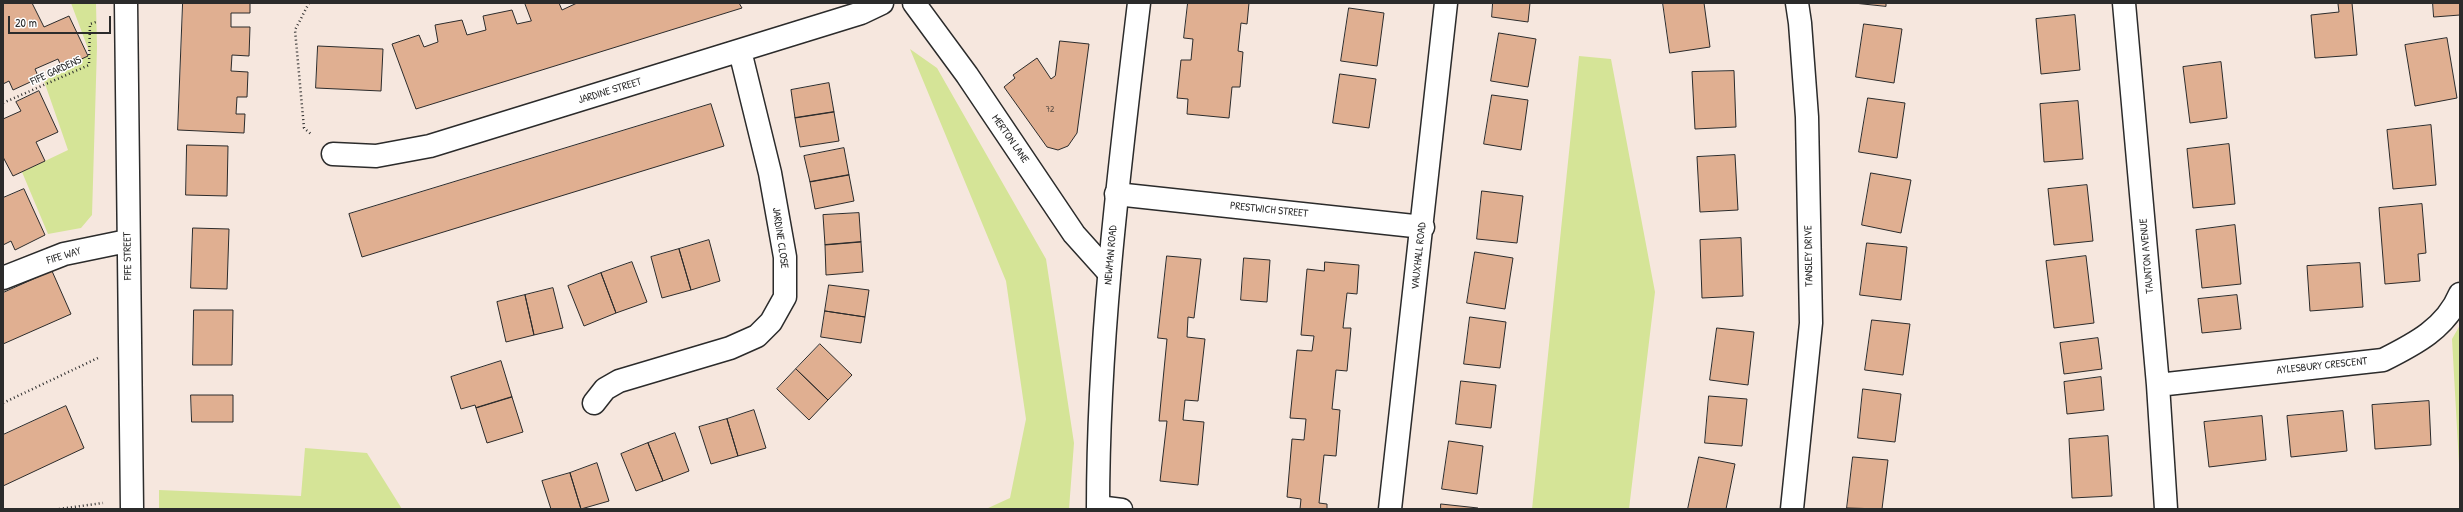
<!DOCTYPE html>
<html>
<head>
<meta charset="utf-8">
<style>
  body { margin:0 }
  #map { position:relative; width:2463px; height:512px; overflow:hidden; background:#f6e7de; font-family:"Patrick Hand",sans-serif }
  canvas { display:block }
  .frame { position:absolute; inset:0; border:4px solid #2b2b2b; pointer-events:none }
  .scale { position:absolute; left:8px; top:16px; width:103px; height:18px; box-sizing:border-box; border:2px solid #2b2b2b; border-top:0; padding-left:5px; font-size:12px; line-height:14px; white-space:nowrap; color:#2b2b2b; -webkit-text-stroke:3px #fff; paint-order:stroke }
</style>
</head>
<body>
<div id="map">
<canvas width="2463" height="512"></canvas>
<div class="frame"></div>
<div class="scale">20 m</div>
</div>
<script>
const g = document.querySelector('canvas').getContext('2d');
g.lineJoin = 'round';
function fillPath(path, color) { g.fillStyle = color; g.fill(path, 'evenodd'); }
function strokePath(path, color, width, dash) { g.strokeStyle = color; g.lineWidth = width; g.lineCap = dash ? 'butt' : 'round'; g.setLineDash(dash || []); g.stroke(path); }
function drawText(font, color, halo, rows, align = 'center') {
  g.font = font + ' "Patrick Hand",sans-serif'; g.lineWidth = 3; g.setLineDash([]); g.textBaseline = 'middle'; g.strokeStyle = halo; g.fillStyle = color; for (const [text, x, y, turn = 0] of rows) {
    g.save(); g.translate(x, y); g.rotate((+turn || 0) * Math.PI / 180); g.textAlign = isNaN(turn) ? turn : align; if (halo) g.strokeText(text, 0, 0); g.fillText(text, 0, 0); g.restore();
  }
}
const green = new Path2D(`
  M71 3H96L97 47 92 215 81 228 48 234 22 172 68 150 44 81 90 54Z
  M910 49 937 68 1046 259 1074 443 1069 509H986L1010 498 1026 419 1006 281Z
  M1579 56 1611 59 1655 292 1629 509H1532Z
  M2460 325V482L2452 339Z
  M305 448 367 453 402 509H159V490L301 496Z`);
const building = new Path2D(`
  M3 3H32L44 27 69 16 88 56 62 68 58 59 35 69 39 78 13 90 9 81 3 84Z
  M183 3H250V13H231V27H250L249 56 232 55 231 71 248 72 247 97H237L236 114H245L244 133 178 130Z
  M525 3H559L562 10 577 3H739L742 8 416 109 392 44 419 35 424 47 438 42 435 25 462 20 467 35 486 30 483 16 512 10 517 24 531 21Z
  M1188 3H1249L1247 24 1241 23 1238 51 1243 52 1240 87H1232L1229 118 1187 114 1188 99 1177 98 1181 60H1191L1193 39 1184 38Z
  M1493 3H1530L1528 22 1492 17Z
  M1663 3H1704L1710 47 1670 53Z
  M1854 3H1886V6Z
  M2352 3 2357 55 2315 58 2311 15 2339 12 2338 4Z
  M2433 3H2460V15L2434 17Z
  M1349 8 1384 13 1377 66 1341 61Z
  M2075 15 2080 70 2041 74 2036 19Z
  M1864 24 1902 29 1894 83 1856 77Z
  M1499 33 1536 39 1528 87 1491 81Z
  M2447 38 2457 98 2415 106 2405 45Z
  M1060 41 1089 44 1077 133 1068 146 1058 150 1047 147 1004 87 1015 78 1013 75 1037 58 1051 79 1055 76Z
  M318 46 383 49 381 91 316 88Z
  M2221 62 2227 118 2190 123 2183 67Z
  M1734 71 1736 127 1695 129 1692 72Z
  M1340 74 1376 79 1369 128 1333 123Z
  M829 83 834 112 795 118 791 90Z
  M39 91 58 132 36 142 45 161 13 176 3 157V119L21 111 16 102Z
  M1492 95 1528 100 1521 150 1484 144Z
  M1868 98 1905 103 1897 158 1859 152Z
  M2078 101 2083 159 2044 162 2040 104Z
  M711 104 724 146 362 257 349 214Z
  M834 112 839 141 800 147 795 118Z
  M2431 125 2436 185 2393 189 2387 130Z
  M2229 144 2235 204 2193 208 2187 149Z
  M187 145 228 146 227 196 186 195Z
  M844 148 849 175 810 182 804 156Z
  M1735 155 1738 210 1700 212 1697 157Z
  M1871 173 1911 180 1901 233 1862 225Z
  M849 175 854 201 815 209 810 182Z
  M2087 185 2093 241 2054 245 2048 189Z
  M24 189 45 235 15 250 11 241 3 245V198Z
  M1482 191 1523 196 1517 243 1477 239Z
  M2422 204 2426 253 2418 254 2420 281 2385 284 2379 208Z
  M859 213 861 242 825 245 823 215Z
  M2235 225 2241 284 2202 288 2196 230Z
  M193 228 229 229 227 289 191 288Z
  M1741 238 1743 296 1702 298 1700 240Z
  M709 240 720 281 691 290 679 249Z
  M861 242 863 272 826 275 825 245Z
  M1867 243 1907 247 1901 300 1860 295Z
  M679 249 691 290 662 298 651 257Z
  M1475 252 1513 258 1505 309 1467 303Z
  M1167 256 1201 259 1194 318 1188 317 1187 337 1205 339 1198 401 1185 400 1183 420 1204 422 1198 485 1160 481 1167 421H1159L1167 339 1158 338Z
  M2086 256 2094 323 2054 328 2046 261Z
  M1244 258 1270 260 1267 302 1241 300Z
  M632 262 647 302 616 313 601 273Z
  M1325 262 1359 265 1357 294 1347 293 1343 328H1351L1347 371 1336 370 1332 409 1340 410 1336 456 1324 455 1319 503 1327 504V509H1300L1301 499 1287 497 1292 439 1304 440 1306 419 1290 418 1297 350 1312 351 1314 336 1301 335 1307 269 1324 271Z
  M2360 263 2363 307 2310 311 2307 266Z
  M52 271 71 314 3 344V293Z
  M601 273 616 313 584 326 568 286Z
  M829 285 869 290 865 317 825 311Z
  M553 288 563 328 534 335 525 295Z
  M525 295 534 335 506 342 497 302Z
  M2237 295 2241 329 2202 333 2198 299Z
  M194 310H233L232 365H193Z
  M825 311 865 317 861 343 821 337Z
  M1470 317 1506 322 1500 368 1464 364Z
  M1872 320 1910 324 1903 375 1865 370Z
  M1717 328 1754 332 1748 385 1710 380Z
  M2098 338 2102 369 2064 374 2060 343Z
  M820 344 852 375 828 400 796 369Z
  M501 361 512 397 476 408 475 405 461 409 451 377Z
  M796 369 828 400 809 420 777 389Z
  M2101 377 2104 410 2067 414 2064 382Z
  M1461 381 1496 385 1491 428 1456 424Z
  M1863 389 1901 394 1895 442 1858 438Z
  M191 395H233V422H192Z
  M1709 396 1747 399 1742 446 1705 443Z
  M512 397 523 432 487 443 476 408Z
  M2429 401 2431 445 2375 449 2372 405Z
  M66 406 84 448 3 486V435Z
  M754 410 766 448 738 456 727 419Z
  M2343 411 2347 451 2291 457 2287 416Z
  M2262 416 2266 460 2209 467 2204 422Z
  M727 419 738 456 711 464 699 427Z
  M675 433 689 471 663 481 648 443Z
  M2108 436 2112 496 2072 498 2069 439Z
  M1449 441 1483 446 1477 494 1442 489Z
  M648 443 663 481 636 491 621 454Z
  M1699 457 1735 464 1726 509H1688Z
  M1853 457 1888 460 1882 509 1847 508Z
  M597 463 609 501 581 509 570 473Z
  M570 473 581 509H551L542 481Z
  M1441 504 1478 508 1477 509H1441Z`);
const path = new Path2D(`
  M309 3 295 30 304 128 312 135
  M3 103 89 65 90 24 96 22
  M3 403 100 357
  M59 509 103 503`);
const service = new Path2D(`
  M1098 506 1122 509`);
const minor = new Path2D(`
  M126 3 132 509
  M914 3 967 75 1074 234 1109 273
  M2124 3 2158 385 2166 509
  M333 154 376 156 430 146 861 13 882 3
  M1116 194 1423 227
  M3 278 64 254 127 241
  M2158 385 2383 360C2415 344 2446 328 2460 294
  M594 403 605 389 619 381 730 348 757 336 771 322 785 297V257L770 173 740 51
  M1390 509 1446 3
  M1792 509 1811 323 1807 117 1800 23 1797 3`);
const tertiary = new Path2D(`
  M1098 509C1098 339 1119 171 1139 3`);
const numberNames = [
  ["72",1050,110]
];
const streetNames = [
  ["FIFE GARDENS",56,71,-25],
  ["JARDINE STREET",610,91,-17],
  ["MERTON LANE",1010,139,55],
  ["PRESTWICH STREET",1269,210,6],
  ["JARDINE CLOSE",780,238,82],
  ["NEWMAN ROAD",1111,255,-85],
  ["FIFE WAY",64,256,-17],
  ["FIFE STREET",128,256,-91],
  ["VAUXHALL ROAD",1419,256,-84],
  ["TANSLEY DRIVE",1809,256,-91],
  ["TAUNTON AVENUE",2147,256,-95],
  ["AYLESBURY CRESCENT",2322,366,-6]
];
fillPath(green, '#d5e497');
fillPath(building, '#e0af91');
strokePath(building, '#2b2b2b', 1);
strokePath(service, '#2b2b2b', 23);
strokePath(minor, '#2b2b2b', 25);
strokePath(tertiary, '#2b2b2b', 25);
strokePath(path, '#2b2b2b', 2.5, [1, 3]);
strokePath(service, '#fff', 20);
strokePath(minor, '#fff', 22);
strokePath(tertiary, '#fff', 22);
drawText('9px', '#584c44', null, numberNames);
drawText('11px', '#2b2b2b', '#fff', streetNames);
</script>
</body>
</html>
